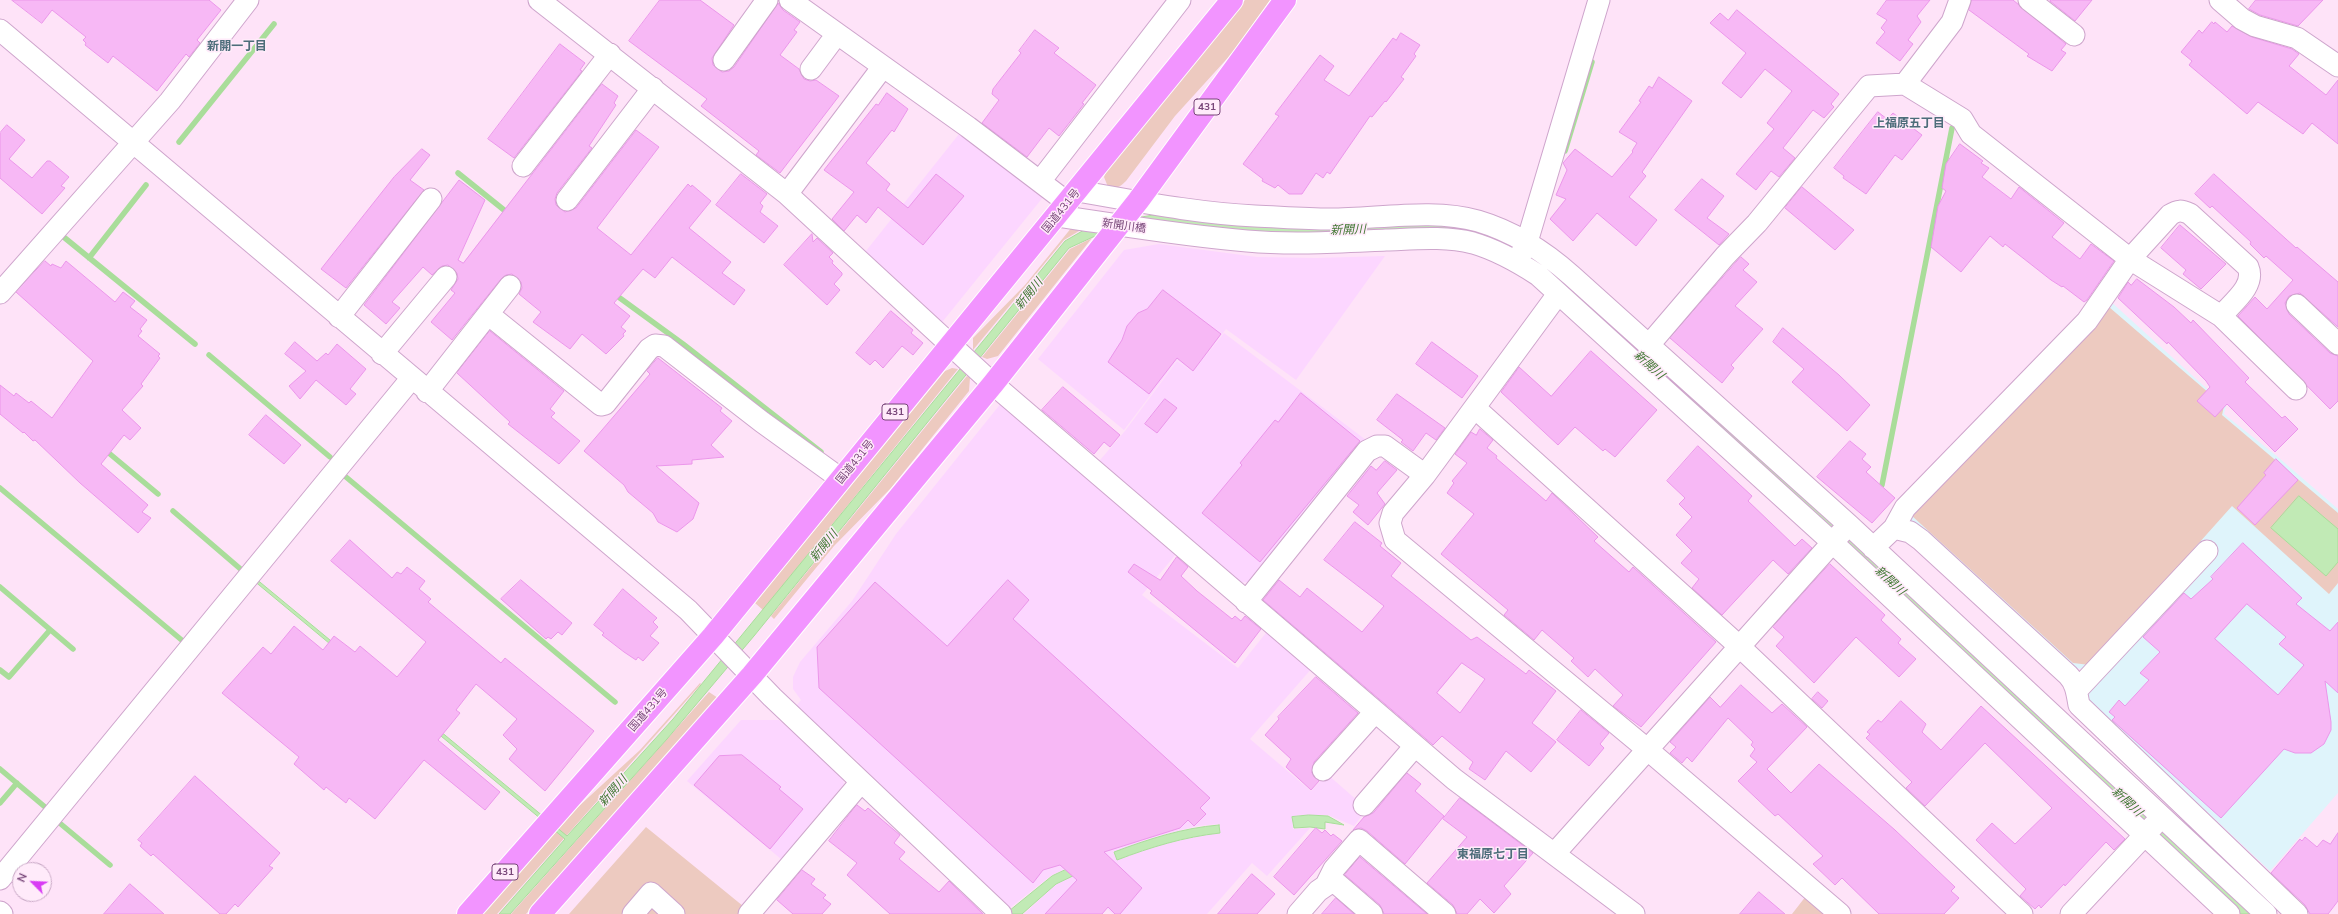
<!DOCTYPE html>
<html>
<head>
<meta charset="utf-8">
<style>
  body { margin:0 }
  #map { position:relative; width:2338px; height:914px; overflow:hidden; background:#fee3f8; font-family:Mulish,sans-serif }
  canvas { display:block }
  .north { position:absolute; left:12px; top:862px; width:40px; height:40px; box-sizing:border-box; background:#ffebfa; border:1px solid #c9a9c6; border-radius:50%; rotate:294deg; font-size:11px; font-weight:700; line-height:16px; text-align:center; color:#784679 }
  .north::after { content:''; display:block; margin:auto; width:14px; height:18px; background:#d83cf4; clip-path:polygon(50% 0,100% 100%,50% 72%,0 100%) }
</style>
</head>
<body>
<div id="map">
<canvas width="2338" height="914"></canvas>
<div class="north">N</div>
</div>
<script>
const g = document.querySelector('canvas').getContext('2d');
g.lineJoin = 'round';
function fillPath(path, color) { g.fillStyle = color; g.fill(path, 'evenodd'); }
function strokePath(path, color, width, dash) { g.strokeStyle = color; g.lineWidth = width; g.lineCap = dash ? 'butt' : 'round'; g.setLineDash(dash || []); g.stroke(path); }
function drawText(font, color, halo, rows, align = 'center') {
  g.font = font + ' Mulish,"Noto Sans JP",sans-serif'; g.lineWidth = 3; g.setLineDash([]); g.textBaseline = 'middle'; g.strokeStyle = halo; g.fillStyle = color; for (const [text, x, y, turn = 0] of rows) {
    g.save(); g.translate(x, y); g.rotate((+turn || 0) * Math.PI / 180); g.textAlign = isNaN(turn) ? turn : align; if (halo) g.strokeText(text, 0, 0); g.fillText(text, 0, 0); g.restore();
  }
}
const commercial = new Path2D(`
  M959 134 1044 196 939 326 862 256Z
  M1159 244 1257 257 1316 258 1385 256 1296 380 1226 329 1201 362 1224 333 1366 440 1249 582 1232 583 1094 467 1125 431 1177 361 1194 373 1177 360 1124 430 1038 359 1124 250Z
  M1002 402 1177 553 1142 595 1238 668 1269 629 1313 667 1250 739 1311 791 1327 774 1367 809 1354 826 1328 815 1292 816 1293 829 1310 828 1267 876 1252 863 1207 914H1113L1087 891 1065 914H1024L1056 884 1078 874 1074 865 1052 875 1007 910 871 785 857 761 796 706 801 700 793 689V677L800 662 852 601 896 534ZM1219 824 1220 833 1199 836 1156 846 1117 860 1113 852 1155 837 1197 826Z
  M741 720H779L842 774 844 784 781 859 687 781Z`);
const education = new Path2D(`
  M2109 300 2226 406 2224 414 2278 457 2338 509V793L2270 871 2089 701 2086 669 2071 668 1905 515Z`);
const green = new Path2D(`
  M1245 0H1270L1234 51 1175 116 1126 181C1120 187 1115 190 1108 187L1104 177 1107 170Z
  M1089 225 1064 240 973 350V338L1025 285 1072 227Z
  M1092 238 998 356 987 359 982 357 1070 249Z
  M2109 307 2224 406 2222 415 2338 513V583L2329 594 2232 506 2090 665 2073 663 1911 515Z
  M952 368 958 369 763 610 755 603 945 371Z
  M967 376 970 378 969 391 891 488 834 546 774 619 771 616Z
  M700 683 701 684 497 914H483L578 807 640 750Z
  M709 692 718 698 526 914H511Z
  M646 827 743 906V914H569Z
  M1806 896 1828 914H1792Z`);
const water = new Path2D(`
  M1165 213 1435 222 1487 230 1543 259 1784 476 2255 914H2239L1507 249 1297 236 1165 225 1093 237 1069 248 754 636 667 739 510 914H499L565 839 253 580 255 578 567 836 673 719 1065 241 1091 226Z
  M2299 496 2338 529V562L2326 576 2271 528Z
  M1309 815 1328 816 1344 825 1325 822V829L1310 827 1294 828 1292 817Z
  M1219 825 1220 833C1184 837 1151 847 1117 860L1114 852C1149 839 1182 828 1219 825Z
  M1074 866 1077 874 1056 884 1022 914H1012L1009 911 1052 876Z`);
const stream = new Path2D(`
  M179 142 274 24
  M1565 151 1592 62
  M458 173 509 214
  M60 234 195 344
  M89 258 146 185
  M613 293 683 344 821 452
  M209 355 330 457
  M104 449 158 494
  M340 472 615 702
  M1882 485 1952 128
  M0 488 184 642
  M173 511 244 572
  M0 587 73 649
  M0 670 9 677 50 630
  M0 769 45 807
  M0 803 17 783
  M56 820 110 865`);
const building = new Path2D(`
  M12 0H209L221 10 197 40 200 43 189 57 186 54 157 91 113 56 108 63 85 45 86 43 83 40 86 37 52 10 42 23Z
  M660 0H700L734 25 712 58 713 65 722 72 729 71 734 67 778 3 783 10 800 22 794 30 797 32 780 55 799 69 804 79 810 81 816 80 839 96 780 173 756 155 759 151 701 106 707 99 629 41Z
  M1887 0H1930L1917 16 1921 22 1908 40 1913 44 1900 61 1876 43 1885 32 1881 28 1887 20 1877 14Z
  M1972 0H2013L2066 44 2061 50 2066 53 2052 71 2027 56 2029 54 1969 10Z
  M2052 0H2092L2075 21 2050 1Z
  M2256 0H2323L2298 26 2260 15 2249 9Z
  M1737 10 1839 94 1831 104 1834 107 1824 118 1813 110 1783 148 1795 158 1779 177 1771 171 1756 190 1736 174 1774 129 1767 123 1792 91 1765 69 1741 98 1722 83 1746 53 1710 23 1720 13 1728 20Z
  M2212 22 2214 24 2215 22 2227 32 2232 26 2252 37 2292 49 2299 54 2289 66 2326 95 2338 80V144L2312 123 2303 134 2258 102 2247 114 2189 65 2192 61 2181 52 2195 35 2199 30 2202 33Z
  M1035 30 1059 48 1054 53 1096 85 1082 103 1084 104 1059 136 1049 128 1027 157 982 123 999 100 992 94 993 89 1021 53 1019 51Z
  M1401 33 1420 45 1414 54 1416 56 1401 77 1404 79 1386 102 1385 101 1372 117 1370 116 1330 174 1327 172 1323 178 1316 173 1302 194H1289L1278 185 1275 188 1262 181 1263 179 1243 164 1279 116 1275 114 1320 55 1334 66 1324 80 1349 96 1393 38 1396 40Z
  M560 44 585 63 580 70 582 71 514 158 488 139Z
  M1659 77 1692 101 1642 172 1646 176 1629 197 1657 220 1636 246 1597 213 1573 241 1550 219 1566 199 1556 195 1567 170 1563 163 1575 149 1612 177 1633 152 1632 151 1637 143 1619 132 1641 102 1639 101 1649 86 1652 88Z
  M602 84 618 96 614 103 616 105 589 146 592 148 557 193 555 199 556 205 565 212 576 208 636 130 659 147 597 228 631 255 688 184 691 187 692 185 711 201 689 228 731 262 722 273 745 290 734 305 672 257 655 278 643 269 614 303 630 316 621 327 626 331 623 334 624 336 606 354 582 334 570 349 533 322 541 312 519 294 522 288 521 282 512 274 506 275 501 279 452 340 431 322 455 293 451 290 458 279 457 273 448 265 442 266 432 275 423 267 392 302 400 308 386 324 364 305 459 180 485 200 458 260 463 263Z
  M887 93 908 109 894 132 892 130 866 163 890 184 886 190 908 208 936 174 964 196 923 245 878 207 866 223 857 215 844 231 832 219 854 192 824 170 876 104 878 105Z
  M1878 112 1887 119 1893 113 1922 135 1902 160 1895 155 1866 194 1843 178 1844 176 1834 168Z
  M7 125 25 140 9 159 32 178 47 161H50L69 177 61 186 65 188 42 214 0 178V133Z
  M1960 144 1983 161 1981 163 1989 168 1982 177 2011 199 2019 187 2064 223 2052 237 2080 259 2091 244 2114 261 2087 300 2084 302 2063 286 2062 287 2051 280 2005 244 2003 247 1990 236 1961 272 1931 247 1938 206 1946 191 1942 188 1946 164Z
  M422 149 430 155 410 180 424 190 346 288 321 269 394 177Z
  M741 174 767 194 760 203 763 206 760 212 778 226 764 243 716 205Z
  M2214 174 2296 248 2297 247 2338 282V327L2300 293 2289 296 2285 303 2289 314 2330 353 2338 356V401L2330 409 2238 316 2255 297 2267 309 2293 280 2266 256 2264 258 2250 244 2251 242 2212 206 2210 208 2195 194Z
  M1702 179 1724 196 1707 218 1729 234 1719 245 1675 210Z
  M1802 187 1854 230 1835 250 1785 208Z
  M2180 225 2226 264 2201 289 2183 274 2186 270 2161 248Z
  M812 234 813 242 817 238 833 253 829 257 833 261 832 263 842 273V275L834 284 840 290 827 305 784 265Z
  M1741 257 1749 264 1743 270 1757 282 1735 306 1763 329 1731 365 1734 368 1722 383 1670 338Z
  M45 261 51 266 52 264 61 268 66 261 115 302 123 292 135 301 130 307 147 320 140 329 142 331 138 336 160 354 158 356 160 358 141 384 143 386 122 410 141 428 130 440 124 435 101 464 148 505 142 512 151 518 138 533 80 483 35 440 33 441 24 432 23 433 0 414V385L14 396 16 393 29 403 31 401 52 418 93 361 16 292Z
  M2137 279 2174 307 2191 323 2193 320 2249 378 2245 382 2282 418 2285 416 2298 429 2275 452 2227 404 2215 417 2197 401 2210 387 2206 381 2168 342 2167 344 2118 298 2128 282 2131 285Z
  M1163 290 1221 334 1193 371 1177 358 1149 394 1108 362 1122 340 1127 326 1138 313 1147 309Z
  M891 311 913 330 911 333 923 343 913 355 902 346 883 368 875 360 870 365 856 353Z
  M1783 328 1839 375 1870 405 1847 431 1792 382 1804 369 1773 342Z
  M490 331 564 391 550 409 555 413 551 417 580 441 559 464 508 424 510 422 457 373Z
  M295 342 317 361 326 353 328 355 337 344 366 369 350 389 356 394 346 405 316 380 300 399 289 386 306 371 285 354Z
  M1432 342 1478 376 1462 398 1416 364Z
  M1591 351 1657 410 1615 457 1605 449 1603 451 1575 427 1558 445 1501 392 1519 367 1551 396Z
  M658 358 722 408 720 411 732 421 711 445 724 457 692 460V464L656 466 699 503 693 519 677 532 658 522 653 513 628 492 624 485 584 451 650 374 647 371Z
  M1063 387 1120 435 1110 447 1104 442 1094 454 1042 410Z
  M1301 393 1360 441 1260 562 1202 513 1242 465 1240 463 1275 420 1278 422Z
  M1397 394 1445 428 1436 440 1426 433 1413 451 1401 442 1403 440 1377 420Z
  M1165 399 1177 408 1157 433 1145 424Z
  M266 415 301 445 284 464 249 435Z
  M1480 429 1493 440 1487 448 1497 456 1496 458 1546 501 1552 493 1598 537 1594 541 1629 572 1633 567 1716 642 1641 727 1613 706 1623 695 1595 669 1588 677 1571 661 1574 658 1542 630 1534 640 1504 615 1508 610 1441 554 1474 514 1447 493 1454 483 1452 481 1467 463 1455 454 1471 432 1476 435Z
  M1850 441 1866 454 1862 459 1871 467 1866 472 1895 498 1872 523 1817 477Z
  M1698 446 1752 496 1748 501 1795 546 1802 539 1812 548 1788 574 1773 560 1722 615 1692 588 1699 579 1681 563 1692 551 1676 535 1692 517 1679 504 1685 498 1667 481Z
  M2276 459 2298 480 2255 525 2237 508 2266 475 2264 473Z
  M1385 461 1397 470 1377 493 1385 504 1368 525 1353 512 1359 505 1347 496 1371 466 1376 470Z
  M1355 522 1382 543 1380 546 1401 563 1391 576 1471 640 1477 637 1526 674 1529 670 1556 691 1532 723 1556 742 1531 772 1506 751 1485 780 1469 769 1473 762 1442 736 1433 745 1263 600 1279 580 1300 597 1307 588 1362 632 1384 606 1324 560ZM1462 663 1485 679 1460 713 1437 693Z
  M350 540 392 578 397 572 401 574 407 567 425 581 419 589 431 599 428 602 501 663 505 658 594 731 545 791 509 759 517 749 503 735 517 719 476 684 456 710 460 713 438 740 500 792 485 810 424 760 375 819 349 798 346 803 326 787 324 790 294 764 299 757 222 693 263 647 271 654 294 626 323 650 334 636 355 652 360 646 397 677 426 642 331 561Z
  M2243 543 2302 598 2296 604 2330 631 2338 622V693L2325 681 2331 722V730L2324 744 2311 753H2295L2284 749 2221 818 2112 720 2115 717 2109 712 2119 700 2125 706 2149 680 2140 673 2160 652 2143 637 2184 593 2191 599 2213 579 2211 577ZM2247 604 2286 637 2279 644 2304 665 2278 695 2215 639Z
  M1177 557 1188 567 1181 576 1197 591 1232 619 1235 616 1241 621 1245 616 1261 629 1235 663 1150 593 1152 591 1128 572 1134 564 1160 580Z
  M1830 564 1885 615 1881 620 1901 639 1898 643 1916 659 1899 677 1856 637 1814 683 1776 646 1784 637 1773 627Z
  M521 580 572 623 562 635 558 632 551 639 548 637 546 639 501 599Z
  M1008 580 1029 600 1013 619 1210 798 1200 808 1206 814 1194 826 1188 820 1180 828 1104 852 1142 888 1120 914H1115L1108 907 1102 914H1045L1077 880 1060 865 1043 870 1033 883 819 688 817 647 875 582 947 646Z
  M623 589 657 618 653 622 658 627 650 636 659 643 643 661 638 657 636 660 624 652 602 635 604 633 594 625Z
  M1316 677 1358 713 1314 762 1312 773 1319 781 1311 790 1286 767 1291 759 1265 735 1279 719 1278 717Z
  M1741 685 1772 713 1782 704 1807 727 1767 769 1791 793 1819 764 1895 830 1955 887 1951 891 1959 898 1944 914H1879L1842 878 1835 885 1813 864 1823 856 1778 814 1775 816 1738 781 1757 762 1750 756 1755 749 1751 745 1753 742 1728 718 1692 762 1687 757 1682 763 1670 753 1676 747 1670 742 1710 697 1720 707Z
  M1818 692 1828 701 1822 708 1812 699Z
  M1901 701 1926 724 1922 732 1941 750 1981 706 2125 839 2114 850 2106 842 2065 886 2064 884 2041 908 2039 905 2035 909 2020 896 2026 889 1976 840 1992 823 2015 844 2052 808 1985 743 1925 806 1906 788 1912 782 1866 738 1870 734 1867 732 1878 720 1881 722Z
  M1581 710 1609 733 1600 744 1604 748 1589 766 1557 740Z
  M742 755 781 787 779 789 803 809 770 849 694 785 719 756Z
  M1407 773 1421 784 1415 791 1444 816 1405 864 1367 831 1361 828 1353 830 1364 817 1373 813Z
  M195 776 280 853 269 866 273 868 238 907 235 904 226 914H220L153 854 151 856 140 846 142 843 138 840Z
  M1460 798 1533 853 1504 886 1511 894 1494 913 1480 899 1467 914H1457L1453 905 1427 883 1467 837 1443 819Z
  M857 805 865 811 868 808 900 835 894 843 905 852 899 859 939 892 949 881 983 914H890L847 875 857 863 829 841Z
  M1316 828 1322 833 1325 830 1331 836 1333 834 1342 841 1294 895 1274 877Z
  M2338 833V901L2328 914H2310L2305 905 2271 873 2300 839 2302 841 2305 837 2317 847 2323 840 2330 844Z
  M1360 857 1427 914H1384L1380 905 1345 875Z
  M802 870 815 879 811 884 826 895 823 898 831 904 822 914H793L777 900Z
  M1252 874 1275 894 1257 914H1218Z
  M130 884 164 914H104Z
  M1759 892 1785 914H1740Z
  M1336 898 1354 914H1322Z`);
const minor = new Path2D(`
  M539 0 787 194 993 384 1454 779 1634 914
  M790 0 968 127 1068 203
  M2029 0 2074 35
  M2220 0 2242 19 2255 26 2297 38 2338 66
  M0 30 688 610 772 697 1001 914
  M724 60 767 0
  M811 69 837 34
  M1905 84 1962 119 1971 134 2130 259 2221 316 2296 389
  M523 166 610 54
  M1041 180 1180 0
  M1077 191C1136 201 1195 213 1255 216 1280 217 1305 219 1330 219 1377 219 1434 208 1478 221 1515 232 1544 251 1572 276L1849 525 2266 914
  M787 194 882 68
  M567 200 653 88
  M1058 216C1120 225 1183 236 1247 241 1293 245 1340 242 1386 240 1415 239 1445 236 1473 243 1497 250 1518 262 1538 275L1833 543 2229 914
  M1521 254 1527 242 1599 0
  M0 293 170 101 248 0
  M1558 294 1425 475 1393 513 1390 523 1395 540 1648 750 1840 914
  M2297 305 2338 344
  M488 314 601 405 605 404 649 349 655 345 664 346 762 422 841 479
  M339 317 431 199
  M1648 346 1725 256 1757 223 1869 86 1905 84 1952 22 1960 0
  M382 354 446 277
  M427 392 510 286
  M1475 408 1739 646 2022 914
  M1894 528 1905 508 2087 321 2130 259 2170 215C2178 210 2181 210 2190 214L2248 267C2256 286 2232 303 2221 316
  M1873 548 1894 528 1910 532 1921 540 2068 675C2076 683 2077 694 2079 705L2297 914
  M1246 602 1367 451 1377 446H1385L1425 475
  M2077 690 2207 551
  M1323 770 1375 712
  M1364 805 1415 746
  M1555 853 1841 533
  M0 879 411 379
  M1327 883 1334 869 1359 840 1445 914
  M0 912 2 914
  M633 914 651 893 674 914
  M749 914 861 782
  M1298 914 1318 891 1331 882H1335L1372 914
  M2071 914 2154 825`);
const highway = new Path2D(`
  M468 914 713 636 1232 0
  M540 914 752 675 993 384 1138 201 1285 0`);
const shields = [
  [1207,107,26],
  [895,412,26],
  [505,872,26]
];
const shieldNames = [
  ["431",1207,107],
  ["431",895,412],
  ["431",505,872]
];
const streetNames = [
  ["国道431号",1061,211,-51],
  ["新開川橋",1124,226,8],
  ["国道431号",855,462,-51],
  ["国道431号",648,710,-49]
];
const neighbourhoodNames = [
  ["新開一丁目",237,46],
  ["上福原五丁目",1909,123],
  ["東福原七丁目",1493,854]
];
const waterNames = [
  ["新開川",1348,230,-2],
  ["新開川",1029,294,-51],
  ["新開川",1649,365,42],
  ["新開川",824,546,-51],
  ["新開川",1890,581,43],
  ["新開川",613,791,-49],
  ["新開川",2127,802,43]
];
fillPath(commercial, '#fcd6ff');
fillPath(education, '#dff4fb');
fillPath(green, '#edcac0');
fillPath(water, '#c1eab5');
strokePath(water, '#a9dd9a', 1);
strokePath(stream, '#a9dd9a', 5.5);
fillPath(building, '#f7b8f5');
strokePath(building, '#eb96ea', 1);
strokePath(minor, '#cea5cc', 23);
strokePath(highway, '#fff', 24);
strokePath(minor, '#fff', 21);
strokePath(highway, '#f294ff', 22);
for (const [x, y, w] of shields) { const box = new Path2D(); box.roundRect(x - w / 2, y - 8, w, 16, 3); g.fillStyle = '#ffebfa'; g.fill(box); strokePath(box, '#784679', 1); }
drawText('bold 10px', '#784679', null, shieldNames);
drawText('11px', '#784679', '#ffebfa', streetNames);
drawText('bold 12px', '#4d6d7a', '#ffebfa', neighbourhoodNames);
drawText('italic 12px', '#437935', '#ffebfa', waterNames);
</script>
</body>
</html>
